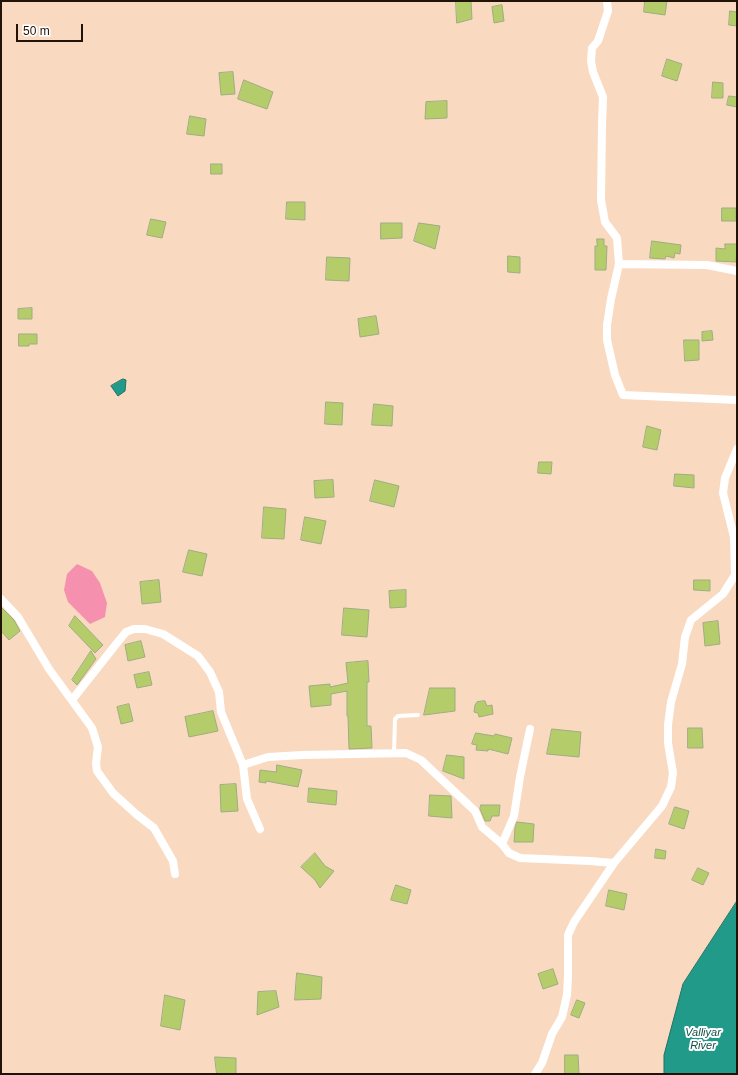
<!DOCTYPE html>
<html>
<head>
<meta charset="utf-8">
<style>
  body { margin:0 }
  #map { position:relative; width:738px; height:1075px; overflow:hidden; background:#f9dac0; font-family:Arial,sans-serif }
  canvas { display:block }
  .frame { position:absolute; inset:0; border:2px solid #211308; pointer-events:none }
  .scale { position:absolute; left:16px; top:24px; width:67px; height:18px; box-sizing:border-box; border:2px solid #211308; border-top:0; padding-left:5px; font-size:12px; line-height:14px; white-space:nowrap; color:#211308; -webkit-text-stroke:3px #fff; paint-order:stroke }
</style>
</head>
<body>
<div id="map">
<canvas width="738" height="1075"></canvas>
<div class="frame"></div>
<div class="scale">50 m</div>
</div>
<script>
const g = document.querySelector('canvas').getContext('2d');
g.lineJoin = 'round';
function fillPath(path, color) { g.fillStyle = color; g.fill(path, 'evenodd'); }
function strokePath(path, color, width, dash) { g.strokeStyle = color; g.lineWidth = width; g.lineCap = dash ? 'butt' : 'round'; g.setLineDash(dash || []); g.stroke(path); }
function drawText(font, color, halo, rows, align = 'center') {
  g.font = font + ' Arial,sans-serif'; g.lineWidth = 4; g.setLineDash([]); g.textBaseline = 'middle'; g.strokeStyle = halo; g.fillStyle = color; for (const [text, x, y, turn = 0] of rows) {
    g.save(); g.translate(x, y); g.rotate((+turn || 0) * Math.PI / 180); g.textAlign = isNaN(turn) ? turn : align; if (halo) g.strokeText(text, 0, 0); g.fillText(text, 0, 0); g.restore();
  }
}
const green = new Path2D(`
  M77 564 92 571 100 583 107 603 105 617 90 624 68 602 64 590 67 574Z`);
const water = new Path2D(`
  M123 379 126 380 125 391 118 396 111 386Z
  M737 901V1074H664V1055L683 984Z`);
const building = new Path2D(`
  M456 1H471L472 19 457 23Z
  M645 1H667L665 15 644 12Z
  M502 5 504 21 494 23 492 7Z
  M730 11 737 12V26L729 25Z
  M667 59 682 64 677 81 662 76Z
  M233 72 235 94 221 95 219 73Z
  M244 80 273 92 267 109 238 99Z
  M713 82 723 83V98H712Z
  M729 96 737 97V107L727 105Z
  M447 101V118L425 119 426 102Z
  M190 116 206 119 204 136 187 134Z
  M211 164H222V174H211Z
  M287 202H305V220L286 219Z
  M722 208H736V221H722Z
  M151 219 166 222 162 238 147 235Z
  M381 223H402V238L381 239Z
  M419 223 440 226 435 249 414 241Z
  M597 239H604V246H607L606 270H595V246H597Z
  M652 241 681 245 680 254 675 253 674 258 666 256 665 259 650 258Z
  M725 244H737L736 262 716 261V248L725 249Z
  M508 256 520 257V273L508 272Z
  M327 257 350 258 349 281 326 280Z
  M32 308V319H18V309Z
  M376 316 379 334 360 337 358 319Z
  M712 331 713 340 702 341V332Z
  M19 334H37V344H29V346H19Z
  M684 340H699V360L685 361Z
  M326 402 343 403 342 425 325 424Z
  M374 404 393 406 392 426 372 425Z
  M647 426 661 430 657 450 643 447Z
  M539 462H552L551 474 538 473Z
  M675 474 694 475V488L674 486Z
  M333 480 334 497 315 498 314 481Z
  M375 480 399 486 394 507 370 501Z
  M264 507 286 509 284 539 262 538Z
  M305 517 326 521 321 544 301 540Z
  M189 550 207 554 202 576 183 572Z
  M159 580 161 602 142 604 140 582Z
  M694 580H710V591L694 590Z
  M406 590V607L390 608 389 591Z
  M1 607 14 620 20 631 9 640 1 631Z
  M344 608 369 610 367 637 342 635Z
  M75 616 103 645 95 653 69 626Z
  M718 621 720 644 705 646 703 623Z
  M141 641 145 657 128 661 125 645Z
  M91 651 96 659 77 685 72 680Z
  M368 661 369 682H367V726H371L372 748 349 749 348 716H347V691L331 694V705L311 707 309 686 330 684V687L348 683 346 663Z
  M149 672 152 685 137 688 134 675Z
  M430 688H455V711L424 715Z
  M485 701 487 706 492 705 493 714 479 717 478 713 474 712 475 705 477 702Z
  M129 704 133 721 121 724 117 707Z
  M213 711 218 731 189 737 185 717Z
  M688 728H702L703 748H688Z
  M552 729 581 732 579 757 547 754Z
  M476 733 494 736 495 734 512 738 508 754 488 749V751L476 750 477 745 472 744Z
  M447 755 464 757V779L443 771Z
  M277 765 302 770 298 787 266 781V783L259 782 260 770 276 772Z
  M236 784 238 811 221 812 220 785Z
  M309 788 337 791 336 805 308 802Z
  M430 795 451 796 452 818 429 816Z
  M481 805H500L499 816H492L490 821H485L480 809Z
  M675 807 689 811 684 829 669 824Z
  M517 822 534 824 533 842H514L515 828Z
  M656 849 666 851 665 859 655 858Z
  M315 853 325 866 334 871 320 888 315 880 301 867Z
  M698 868 709 873 703 885 692 880Z
  M396 885 411 890 407 904 391 900Z
  M609 890 627 894 624 910 606 906Z
  M553 969 558 984 543 989 538 974Z
  M297 973 322 977 321 999 295 1000Z
  M276 991 279 1007 257 1015 258 992Z
  M165 995 185 1000 180 1030 161 1026Z
  M577 1000 585 1003 579 1018 571 1015Z
  M565 1055H578L579 1074H565Z
  M215 1057 236 1058V1074H217Z`);
const service = new Path2D(`
  M394 753 395 719 398 716 418 715`);
const minor = new Path2D(`
  M607 1 608 11 598 41 592 48 591 61 593 72 603 97 602 124 601 200 605 222 617 238 619 264 611 299 607 325V340L615 375 623 395 737 400
  M619 264 707 265 737 271
  M1 599 18 617 49 669 92 728 98 747 96 763 97 771 113 793 136 814 154 828 173 861 175 874
  M72 700 117 643 126 632 134 629H145L163 634 198 656 210 672 219 692 221 712 243 765 247 799 260 829
  M243 765 268 757 302 755 406 753 421 760 475 811 482 827 502 844 509 853 520 858 590 861 614 863 662 806 671 787 673 773 668 743V725L671 702 682 664 685 637 691 620 723 594 735 575 734 537 723 493 725 478 737 449
  M502 844 514 816 520 777 530 729
  M535 1074 542 1063 552 1034 562 1017 567 995 568 976V935L574 922 614 863`);
const waterNames = [
  ["Valliyar",703,1033],
  ["River",703,1046]
];
fillPath(green, '#f591af');
fillPath(water, '#219a8a');
strokePath(water, '#217263', 1);
fillPath(building, '#b4cd6a');
strokePath(building, '#9fac81', 1);
strokePath(service, '#fff', 4);
strokePath(minor, '#fff', 8);
drawText('italic 11px', '#0e4f46', '#fff', waterNames);
</script>
</body>
</html>
